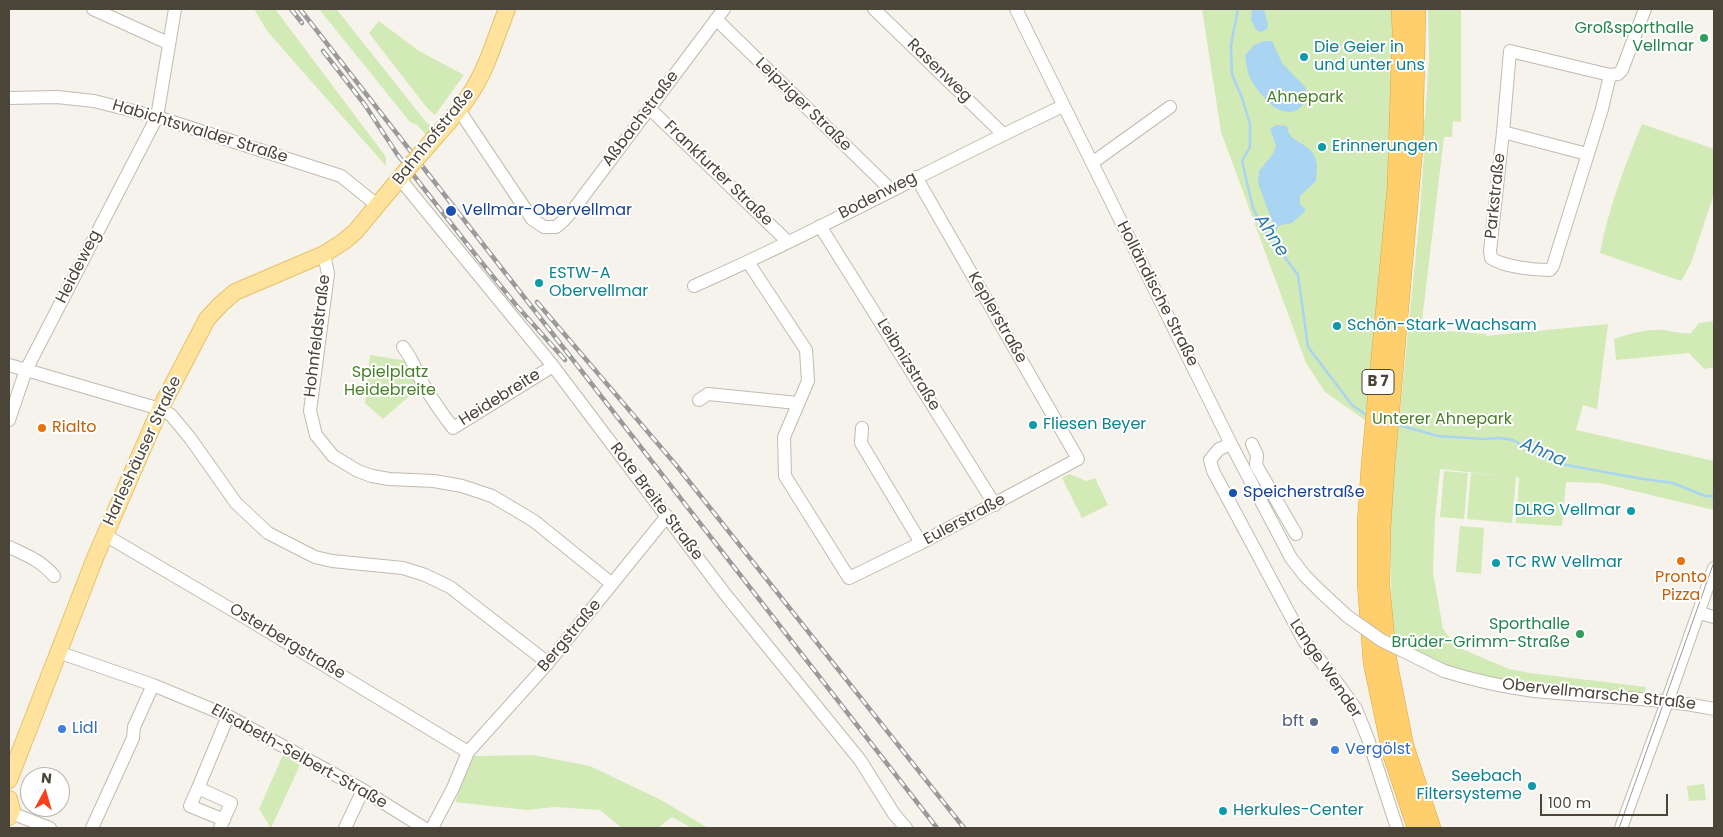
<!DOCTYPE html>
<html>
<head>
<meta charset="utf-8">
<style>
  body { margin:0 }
  #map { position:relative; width:1723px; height:837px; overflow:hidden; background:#f6f3ec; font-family:Poppins,sans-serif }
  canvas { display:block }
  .frame { position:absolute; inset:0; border:10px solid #4b4439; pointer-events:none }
  .north { position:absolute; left:20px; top:767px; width:50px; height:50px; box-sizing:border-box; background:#fff; border:1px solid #b7b4b0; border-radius:50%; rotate:6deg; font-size:14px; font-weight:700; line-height:20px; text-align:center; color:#4b4439 }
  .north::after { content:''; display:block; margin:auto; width:18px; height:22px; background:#fc3f1d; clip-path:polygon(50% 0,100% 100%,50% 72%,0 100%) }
  .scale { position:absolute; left:1540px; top:794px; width:128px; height:22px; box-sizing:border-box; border:2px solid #4b4439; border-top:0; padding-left:6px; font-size:15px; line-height:18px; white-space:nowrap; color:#4b4439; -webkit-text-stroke:4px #fff; paint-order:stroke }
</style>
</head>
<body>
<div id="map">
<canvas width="1723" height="837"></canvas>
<div class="frame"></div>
<div class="north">N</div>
<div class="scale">100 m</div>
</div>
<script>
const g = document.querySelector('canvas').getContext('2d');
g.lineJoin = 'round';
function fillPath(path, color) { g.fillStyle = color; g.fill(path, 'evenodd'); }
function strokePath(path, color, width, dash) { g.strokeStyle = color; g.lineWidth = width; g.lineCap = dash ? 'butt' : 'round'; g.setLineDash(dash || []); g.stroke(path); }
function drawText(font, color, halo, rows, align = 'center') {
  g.font = font + ' Poppins,sans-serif'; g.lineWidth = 4; g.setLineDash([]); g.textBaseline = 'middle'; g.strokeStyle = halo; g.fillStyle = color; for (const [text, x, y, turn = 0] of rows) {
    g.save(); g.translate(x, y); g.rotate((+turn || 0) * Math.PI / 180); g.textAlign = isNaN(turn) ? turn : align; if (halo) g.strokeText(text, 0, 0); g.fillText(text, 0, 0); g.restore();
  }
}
const green = new Path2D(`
  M254 9H275L386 157V166L267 31Z
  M319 9H336L338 11 422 117 433 129 427 136 417 125 410 122Z
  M1202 9H1395L1393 118 1425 119 1429 56 1428 9H1461V122L1453 121 1452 137H1444L1421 329 1486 334V336L1608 324 1597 409 1583 405 1576 430 1714 461V510L1600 483 1566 482 1562 526 1516 523 1519 478 1516 477 1512 523 1467 519 1471 473 1504 476 1440 469 1435 519 1433 572 1443 629 1457 647 1509 669 1530 673 1646 687 1645 696 1546 688 1500 681 1443 666 1392 638 1390 512 1420 212 1425 136 1393 134 1368 422 1325 392 1306 363 1221 132Z
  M379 21 419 51 464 75 435 115 427 108 369 33Z
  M1642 124 1714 149V194L1691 263 1681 281 1600 253C1608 210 1625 165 1642 124Z
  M1714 321V367L1704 369 1689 353 1616 360 1614 339C1630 334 1646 329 1662 330 1672 331 1680 334 1691 333L1699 323Z
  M370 355 407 361 420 387 383 419 365 403Z
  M1444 471 1468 473 1464 519 1440 517Z
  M1069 474 1087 481 1095 478 1108 505 1082 518 1062 478Z
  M1460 526 1484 528 1481 574 1456 572Z
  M283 755 300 765 271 828 259 809Z
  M533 755 590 766 661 800 708 828H692L672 817 658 828H622L600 810 554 807 527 810 455 802 468 767 474 756Z
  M1704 784 1706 800 1689 801 1687 786Z`);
const water = new Path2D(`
  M1252 9H1264L1268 25 1267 29 1261 32 1256 30 1251 20Z
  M1264 41H1272L1282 63 1306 88C1307 108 1295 118 1276 108 1268 104 1254 86 1250 78 1247 71 1246 62 1245 55L1254 45Z
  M1276 125 1287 126C1288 143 1309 142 1315 157 1318 164 1317 173 1316 181L1300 196V204L1306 210 1292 223 1276 226 1272 221 1258 183 1259 171 1273 154 1276 146 1270 129Z`);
const stream = new Path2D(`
  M1238 9 1231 45 1232 74 1242 98 1250 124V147L1242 161 1253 208 1262 226 1298 275 1308 347 1352 405 1365 414
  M1271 239 1277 226
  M1399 425 1438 436 1483 439 1499 438 1513 440 1538 454 1561 464 1637 478 1673 483 1705 496H1714`);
const minor = new Path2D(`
  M93 9 168 43
  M874 9 1003 134
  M1016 9 1231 444 1291 558 1305 576 1320 591
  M716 19 891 190
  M1610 75 1602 109 1553 266 1550 270C1534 270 1504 267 1491 258L1490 251 1503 132 1510 51 1610 75 1618 74 1622 70 1645 9
  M9 98 57 97 94 101 157 117 341 176 378 206
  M649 108 787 241
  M459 110 532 219 544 227H556L563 221 573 210 724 9
  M1503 132 1587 154
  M1092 163 1170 107
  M400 179 553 366 725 594 860 760 894 814 906 828
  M820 226 995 505
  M324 254 328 274 310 411 316 435 333 456 358 471 372 476 389 479 434 481 462 486 492 496 534 521 612 584
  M748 262 806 350 808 381 784 437 785 476 849 578 921 543 1078 459 916 177
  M694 286C819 231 939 164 1063 106
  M403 347C411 357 415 367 420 378 429 396 441 412 453 428L553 366
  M9 365 160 409 171 415 190 438 236 503 268 533 315 557 332 561 403 568 425 575 450 587 548 663
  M699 400 708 394 797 403
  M9 420 26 370 157 117 175 9
  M862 428 861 443 921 543
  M1231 444 1219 449 1210 460 1213 471 1304 641 1328 670 1356 709 1368 739 1397 828
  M1252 444 1257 455 1256 465 1296 534
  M105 535 241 615 468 752
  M9 547C26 555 42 561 54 576
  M1699 613 1714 617
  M58 652 153 685 228 716 363 790 424 828
  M1444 671C1473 680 1504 687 1534 691 1594 697 1655 697 1714 709
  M198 788 190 806 224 820
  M11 813 50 828
  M92 828 133 738 134 727 153 685
  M220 828 231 803 198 788 228 716
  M345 828 363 790
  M432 828 453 788 468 752 548 663 667 516
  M1621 828 1667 702 1714 568`);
const major = new Path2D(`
  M438 134C450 121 462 107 472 91 488 66 496 36 507 9
  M9 780 95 558 160 409 207 319 221 304 235 292 324 254 343 242 355 232 405 172
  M9 799 12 810 9 817`);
const highway = new Path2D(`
  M1401 9 1402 31 1397 187 1371 465 1367 523V583L1373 663 1392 753 1417 828
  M1416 9 1413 149 1385 465 1381 527 1380 586 1387 660 1404 746 1431 828`);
const tram = new Path2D(`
  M1619 828 1714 562`);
const rail = new Path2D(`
  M291 9 302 23
  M300 9 937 828
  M323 51 365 105 397 154 478 258 516 305 565 360
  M537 302 676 465 964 828`);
const minorBridge = new Path2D(`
  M1320 591 1347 616 1381 640 1444 671`);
const majorBridge = new Path2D(`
  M405 172 438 134`);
const markers = [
  [1704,38,5,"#2e9e5b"],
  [1304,57,5,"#0f9aa8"],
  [1322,147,5,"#0f9aa8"],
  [451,211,6,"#1a4fb4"],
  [539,283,5,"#0f9aa8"],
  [1337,326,5,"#0f9aa8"],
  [1033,425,5,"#0f9aa8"],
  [42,428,5,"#e8710a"],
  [1233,493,5,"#1a4fb4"],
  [1631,511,5,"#0f9aa8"],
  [1681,561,5,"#e8710a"],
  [1496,563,5,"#0f9aa8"],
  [1580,634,5,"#2e9e5b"],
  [1314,722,5,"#5c6f8a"],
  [62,729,5,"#3f7fe0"],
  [1335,750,5,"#3f7fe0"],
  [1532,786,5,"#0f9aa8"],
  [1223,811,5,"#0f9aa8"]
];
const shields = [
  [1378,382,32]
];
const shieldNames = [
  ["B 7",1378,382]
];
const leisureNames = [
  ["Großsporthalle",1694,29],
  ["Vellmar",1694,47],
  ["Sporthalle",1570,625],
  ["Brüder-Grimm-Straße",1570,643]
];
const cultureNames = [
  ["Die Geier in",1314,48],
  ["und unter uns",1314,66],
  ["Erinnerungen",1332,147],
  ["ESTW-A",549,274],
  ["Obervellmar",549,292],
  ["Schön-Stark-Wachsam",1347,326],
  ["Fliesen Beyer",1043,425],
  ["DLRG Vellmar",1621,511,"right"],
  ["TC RW Vellmar",1506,563],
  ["Seebach",1522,777,"right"],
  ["Filtersysteme",1522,795,"right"],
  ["Herkules-Center",1233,811]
];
const streetNames = [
  ["Rasenweg",939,71,44],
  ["Leipziger Straße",803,105,44],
  ["Aßbachstraße",641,119,-53],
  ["Habichtswalder Straße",200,132,17],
  ["Bahnhofstraße",434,137,-51],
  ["Frankfurter Straße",718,174,44],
  ["Bodenweg",878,196,-27],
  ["Parkstraße",1496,196,-84],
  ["Heideweg",79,267,-63],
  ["Holländische Straße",1157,294,63],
  ["Keplerstraße",997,318,60],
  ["Hohnfeldstraße",318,336,-83],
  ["Leibnizstraße",908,365,58],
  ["Heidebreite",500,398,-32],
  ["Harleshäuser Straße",143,451,-65],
  ["Rote Breite Straße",656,502,53],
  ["Eulerstraße",965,520,-28],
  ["Bergstraße",570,636,-50],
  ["Osterbergstraße",287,642,31],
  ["Lange Wender",1325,669,56],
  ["Obervellmarsche Straße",1599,695,6],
  ["Elisabeth-Selbert-Straße",299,757,29]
];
const parkNames = [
  ["Ahnepark",1305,98],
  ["Spielplatz",390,373],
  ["Heidebreite",390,391],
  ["Unterer Ahnepark",1442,420]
];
const transitNames = [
  ["Vellmar-Obervellmar",462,211],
  ["Speicherstraße",1243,493]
];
const foodNames = [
  ["Rialto",52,428],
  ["Pronto",1681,578,"center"],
  ["Pizza",1681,596,"center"]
];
const serviceNames = [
  ["bft",1304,722]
];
const shopNames = [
  ["Lidl",72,729],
  ["Vergölst",1345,750]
];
const waterNames = [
  ["Ahne",1271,236,57],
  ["Ahna",1543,453,24]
];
fillPath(green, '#d2eab5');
fillPath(water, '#a9d4f2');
strokePath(stream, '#a9d4f2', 2.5);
strokePath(minor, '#c2bbae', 14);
strokePath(major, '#e6c16a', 18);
strokePath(highway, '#e0a43c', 20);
strokePath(minor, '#fff', 12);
strokePath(major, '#ffe39c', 16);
strokePath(highway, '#ffcf6e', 19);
strokePath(tram, '#9a9a9a', 1);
strokePath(rail, '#9a9a9a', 4.5);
strokePath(rail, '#fff', 2.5, [8]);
strokePath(minorBridge, '#c2bbae', 14, []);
strokePath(majorBridge, '#e6c16a', 18, []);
strokePath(minorBridge, '#fff', 12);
strokePath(majorBridge, '#ffe39c', 16);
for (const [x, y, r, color] of markers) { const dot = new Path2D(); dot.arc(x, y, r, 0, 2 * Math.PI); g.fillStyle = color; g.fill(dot); strokePath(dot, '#fff', 2); }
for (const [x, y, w] of shields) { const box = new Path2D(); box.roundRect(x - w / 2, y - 12.5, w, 25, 4); g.fillStyle = '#fff'; g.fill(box); strokePath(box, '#4b4439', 1); }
drawText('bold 15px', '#4b4439', null, shieldNames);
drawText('16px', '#27864d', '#fff', leisureNames, 'right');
drawText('16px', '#0d838f', '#fff', cultureNames, 'left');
drawText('16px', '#4b4439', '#fff', streetNames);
drawText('16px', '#4a7f2a', '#fff', parkNames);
drawText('16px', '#164399', '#fff', transitNames, 'left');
drawText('16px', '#c56008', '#fff', foodNames, 'left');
drawText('16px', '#4e5e75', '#fff', serviceNames, 'right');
drawText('16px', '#366cbe', '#fff', shopNames, 'left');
drawText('italic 18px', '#2e7ab2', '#fff', waterNames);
</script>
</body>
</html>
